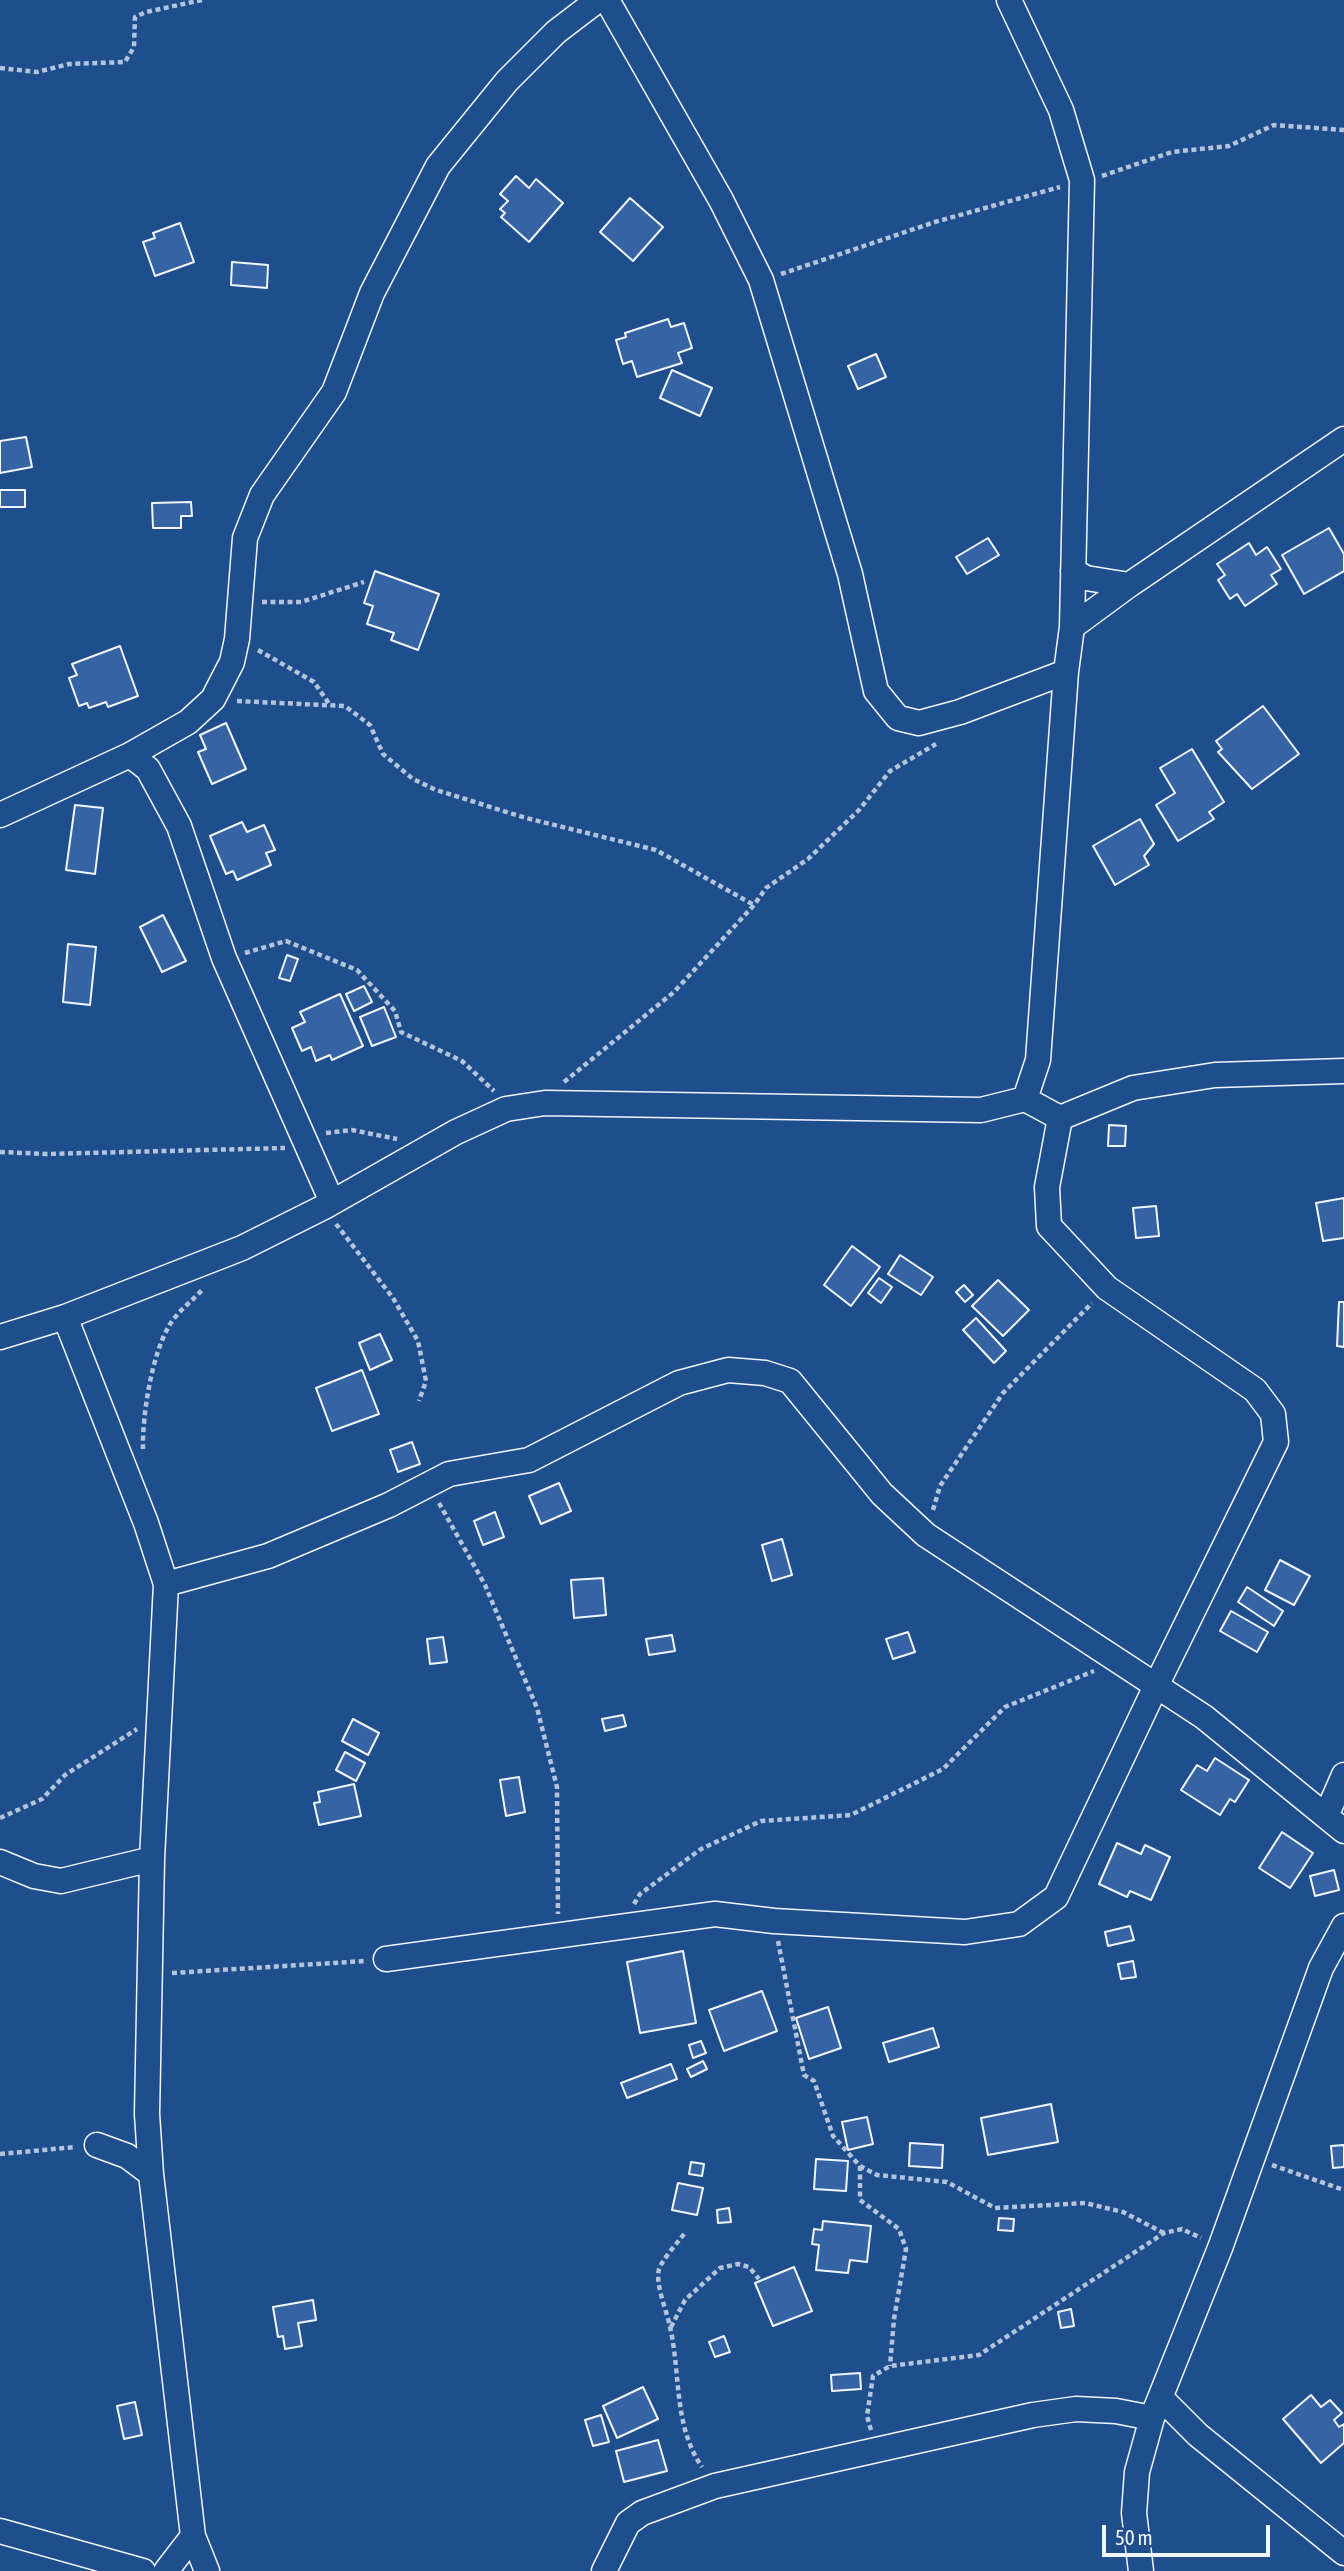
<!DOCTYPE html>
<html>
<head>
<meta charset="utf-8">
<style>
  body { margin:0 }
  #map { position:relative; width:1344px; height:2571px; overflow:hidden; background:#1f4e8c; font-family:"Asap Condensed",sans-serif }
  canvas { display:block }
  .scale { position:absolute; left:1102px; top:2525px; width:168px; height:32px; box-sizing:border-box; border:4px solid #f2f6ff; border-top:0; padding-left:9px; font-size:21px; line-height:24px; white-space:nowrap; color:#f2f6ff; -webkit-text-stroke:5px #1f4e8c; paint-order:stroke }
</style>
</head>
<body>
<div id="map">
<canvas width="1344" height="2571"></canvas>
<div class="scale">50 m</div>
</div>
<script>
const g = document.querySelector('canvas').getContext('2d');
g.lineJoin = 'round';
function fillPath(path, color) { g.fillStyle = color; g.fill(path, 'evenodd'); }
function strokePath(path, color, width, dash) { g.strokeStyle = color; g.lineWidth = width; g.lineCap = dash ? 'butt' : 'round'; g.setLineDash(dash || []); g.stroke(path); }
const building = new Path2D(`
  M516 176 529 188 536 179 563 203 529 242 501 217 505 213 500 209 508 201 500 194Z
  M630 198 663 227 633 261 600 232Z
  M180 223 194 262 155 276 143 242 155 238 153 233Z
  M232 262 268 265 267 288 231 285Z
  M668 319 671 327 684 323 692 348 678 353 682 363 637 377 632 361 623 364 616 340 626 337 625 333Z
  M876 354 886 377 858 389 848 366Z
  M672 370 712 388 700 416 660 398Z
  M26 437 32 467 0 473V441Z
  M0 490H25V507H0Z
  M191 502 192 516H181V528H153L152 503Z
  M1329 528 1344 554V571L1304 594 1282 555Z
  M988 538 999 555 967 574 956 557Z
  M1249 543 1256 555 1267 547 1281 569 1271 575 1277 584 1245 606 1237 594 1230 599 1218 580 1225 575 1217 564Z
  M375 571 439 594 418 650 391 640 394 633 367 624 373 606 364 603Z
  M120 646 138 696 108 707 106 702 89 708 87 703 79 706 69 678 77 675 72 664Z
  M1263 706 1299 754 1252 789 1218 752 1222 749 1216 741Z
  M226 723 246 769 212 784 198 752 206 749 200 735Z
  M1192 749 1224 802 1209 812 1214 819 1178 841 1156 805 1175 793 1160 768Z
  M75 805 103 808 95 874 66 870Z
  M1140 819 1154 844 1144 856 1149 865 1115 885 1093 846Z
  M242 822 247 832 264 825 275 850 266 853 271 865 237 880 233 871 226 874 210 836Z
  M163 915 186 961 162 972 140 927Z
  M68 944 96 947 90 1005 63 1002Z
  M287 955 298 959 290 981 279 978Z
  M364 986 372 1002 354 1011 346 994Z
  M340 994 363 1046 332 1060 330 1055 316 1061 311 1047 302 1051 292 1028 305 1022 300 1012Z
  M384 1007 396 1037 372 1046 360 1017Z
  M1109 1125 1126 1126 1125 1146H1108Z
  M1344 1198V1238L1323 1241 1316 1203Z
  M1156 1206 1159 1236 1136 1238 1133 1208Z
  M852 1246 880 1267 851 1306 824 1285Z
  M900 1255 933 1277 921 1295 888 1274Z
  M879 1278 892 1287 881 1303 868 1293Z
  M998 1280 1029 1310 1003 1336 972 1306Z
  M964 1285 973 1295 965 1302 956 1292Z
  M1339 1302H1344V1347L1337 1346Z
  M976 1318 1006 1351 994 1363 963 1330Z
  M380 1334 392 1360 370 1370 359 1343Z
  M362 1370 379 1414 332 1431 316 1388Z
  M412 1442 420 1464 398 1472 390 1450Z
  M559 1483 571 1511 541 1524 529 1496Z
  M495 1512 504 1537 483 1545 474 1521Z
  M782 1539 792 1575 772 1581 762 1545Z
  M1280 1560 1310 1576 1294 1605 1265 1590Z
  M603 1578 606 1615 574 1618 571 1580Z
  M1247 1587 1283 1611 1274 1626 1238 1602Z
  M1231 1611 1268 1632 1257 1652 1220 1631Z
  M908 1632 915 1652 893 1659 886 1639Z
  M672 1635 675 1651 649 1655 646 1639Z
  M443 1637 447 1662 430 1664 427 1639Z
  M623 1715 626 1726 605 1731 602 1719Z
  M353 1719 379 1733 368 1755 342 1741Z
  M345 1752 365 1763 356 1781 336 1770Z
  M1215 1758 1249 1780 1235 1802 1230 1799 1220 1815 1181 1790 1197 1765 1207 1771Z
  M519 1777 525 1812 506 1816 500 1780Z
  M354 1784 361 1816 319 1825 314 1803 320 1802 318 1792Z
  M1282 1832 1313 1853 1290 1888 1259 1868Z
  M1117 1843 1141 1854 1145 1845 1170 1857 1151 1900 1130 1891 1127 1897 1099 1884Z
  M1334 1870 1339 1890 1315 1896 1310 1876Z
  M1130 1926 1134 1940 1108 1946 1105 1932Z
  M683 1951 696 2023 640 2033 627 1962Z
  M1133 1961 1136 1977 1121 1979 1118 1964Z
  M762 1991 777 2031 724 2051 709 2010Z
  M828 2007 841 2048 809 2059 796 2018Z
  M933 2028 939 2047 889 2062 883 2043Z
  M701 2041 706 2053 693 2058 689 2045Z
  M703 2061 707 2069 691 2077 687 2069Z
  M671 2064 677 2079 627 2098 621 2083Z
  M1051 2104 1058 2142 988 2155 981 2118Z
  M867 2117 873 2144 848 2150 842 2122Z
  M910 2143 943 2145 942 2168 909 2166Z
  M1344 2145V2167L1333 2168 1331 2146Z
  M816 2159 848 2161 846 2191 814 2189Z
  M691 2162 704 2164 702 2176 689 2174Z
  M678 2183 703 2188 697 2215 672 2210Z
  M729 2208 731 2222 718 2223 717 2210Z
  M999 2218 1014 2219 1013 2231 998 2230Z
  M823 2221 871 2226 867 2262 850 2260 848 2273 816 2270 819 2245 812 2244 814 2229 822 2230Z
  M794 2267 812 2311 773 2326 755 2283Z
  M313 2300 316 2320 298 2323 302 2346 285 2349 283 2336 278 2337 273 2307Z
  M1071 2309 1074 2326 1061 2328 1058 2312Z
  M724 2336 730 2352 715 2357 709 2342Z
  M860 2373 861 2389 832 2391 831 2375Z
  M643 2387 658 2419 617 2438 603 2406Z
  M1311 2395 1321 2407 1330 2400 1342 2413 1334 2420 1339 2427 1344 2424V2443L1321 2463 1283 2419Z
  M135 2402 142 2435 124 2439 117 2406Z
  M601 2415 609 2442 593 2446 585 2420Z
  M658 2440 667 2471 624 2482 616 2451Z`);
const path = new Path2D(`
  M0 68 37 72 69 64 125 62 134 47 135 17 146 12 202 0
  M1102 176 1172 152 1229 146 1274 125 1344 130
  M781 274 935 222 1060 187
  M262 602H301L364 582
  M258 650 314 682 330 705
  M237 701 345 706 370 725 383 754 413 779 436 790 526 818 656 850 754 905
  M245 953 286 941 357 970 395 1011 401 1032 462 1061 494 1091
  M564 1082 674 992 754 905 766 888 808 859 859 810 890 771 936 744
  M326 1133 352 1130 397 1139
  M0 1152 46 1154 285 1148
  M336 1224 393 1298 418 1341 426 1381 419 1401
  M143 1449C142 1416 152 1354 169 1326 177 1312 192 1301 203 1289
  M439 1503 485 1585 537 1708 557 1787 558 1914
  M933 1510 940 1486 1003 1393 1092 1303
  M0 1818 42 1799 65 1775 137 1729
  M634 1904 640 1894 701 1849 761 1821 851 1815 943 1769 1005 1707 1094 1671
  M778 1941 804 2075 814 2081 833 2136 860 2166 877 2175 947 2182 995 2208 1085 2203 1123 2212 1164 2233
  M172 1973 365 1961
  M0 2154 76 2147
  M1272 2165 1344 2190
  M860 2166V2200L899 2229 906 2249 894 2319 890 2366
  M684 2234C678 2242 662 2260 659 2269 655 2285 667 2311 670 2327 681 2374 673 2425 702 2467
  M671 2327 685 2300 720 2268 738 2264 749 2267 759 2279
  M871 2430 867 2416 873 2376 890 2366 979 2355 1164 2233 1182 2229 1201 2238`);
const minor = new Path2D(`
  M607 0 721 200 761 280 850 574 876 691 898 718 919 723 960 712 1066 672
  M1073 571 1086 578 1129 585
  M1072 627 1129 585 1344 439
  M130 755 148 769 179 826 224 958 332 1202
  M0 815 130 755 188 722 213 699 232 662 237 639 245 538 262 495 334 392 372 293 438 166 507 81 556 32 598 0
  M1025 1099 1060 1118 1133 1088 1215 1075 1344 1071
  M65 1317 146 1523 166 1584 152 1859 147 2114 151 2174 193 2536 207 2571
  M0 1337 65 1317 242 1248 324 1207 456 1132 506 1109 545 1103 981 1110 1025 1099 1038 1060 1066 672 1072 627 1082 180 1061 110 1009 0
  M166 1584 268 1556 389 1505 449 1474 529 1460 679 1383 728 1370 765 1373 790 1381 882 1494 926 1535 1204 1717 1344 1831
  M1327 1814 1344 1775
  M0 1862 34 1876 61 1881 152 1859
  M386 1959 715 1914 774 1921 965 1932 1019 1924 1056 1897 1156 1686 1276 1442 1273 1414 1255 1390 1107 1288 1049 1226 1047 1187 1060 1118
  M97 2145 127 2156 151 2174
  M1161 2398 1198 2435 1344 2553
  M0 2531 143 2571
  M166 2571 193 2536
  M604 2571 628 2523 642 2513 715 2486 1033 2415 1076 2409 1116 2411 1152 2418
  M1141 2571 1134 2513 1137 2472 1152 2418 1220 2248 1321 1968 1344 1926`);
fillPath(building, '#3563a3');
strokePath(building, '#f2f6ff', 2);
strokePath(minor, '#f2f6ff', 27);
strokePath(path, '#b3c4dc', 4.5, [5, 3.5]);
strokePath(minor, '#1f4e8c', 24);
</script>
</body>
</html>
